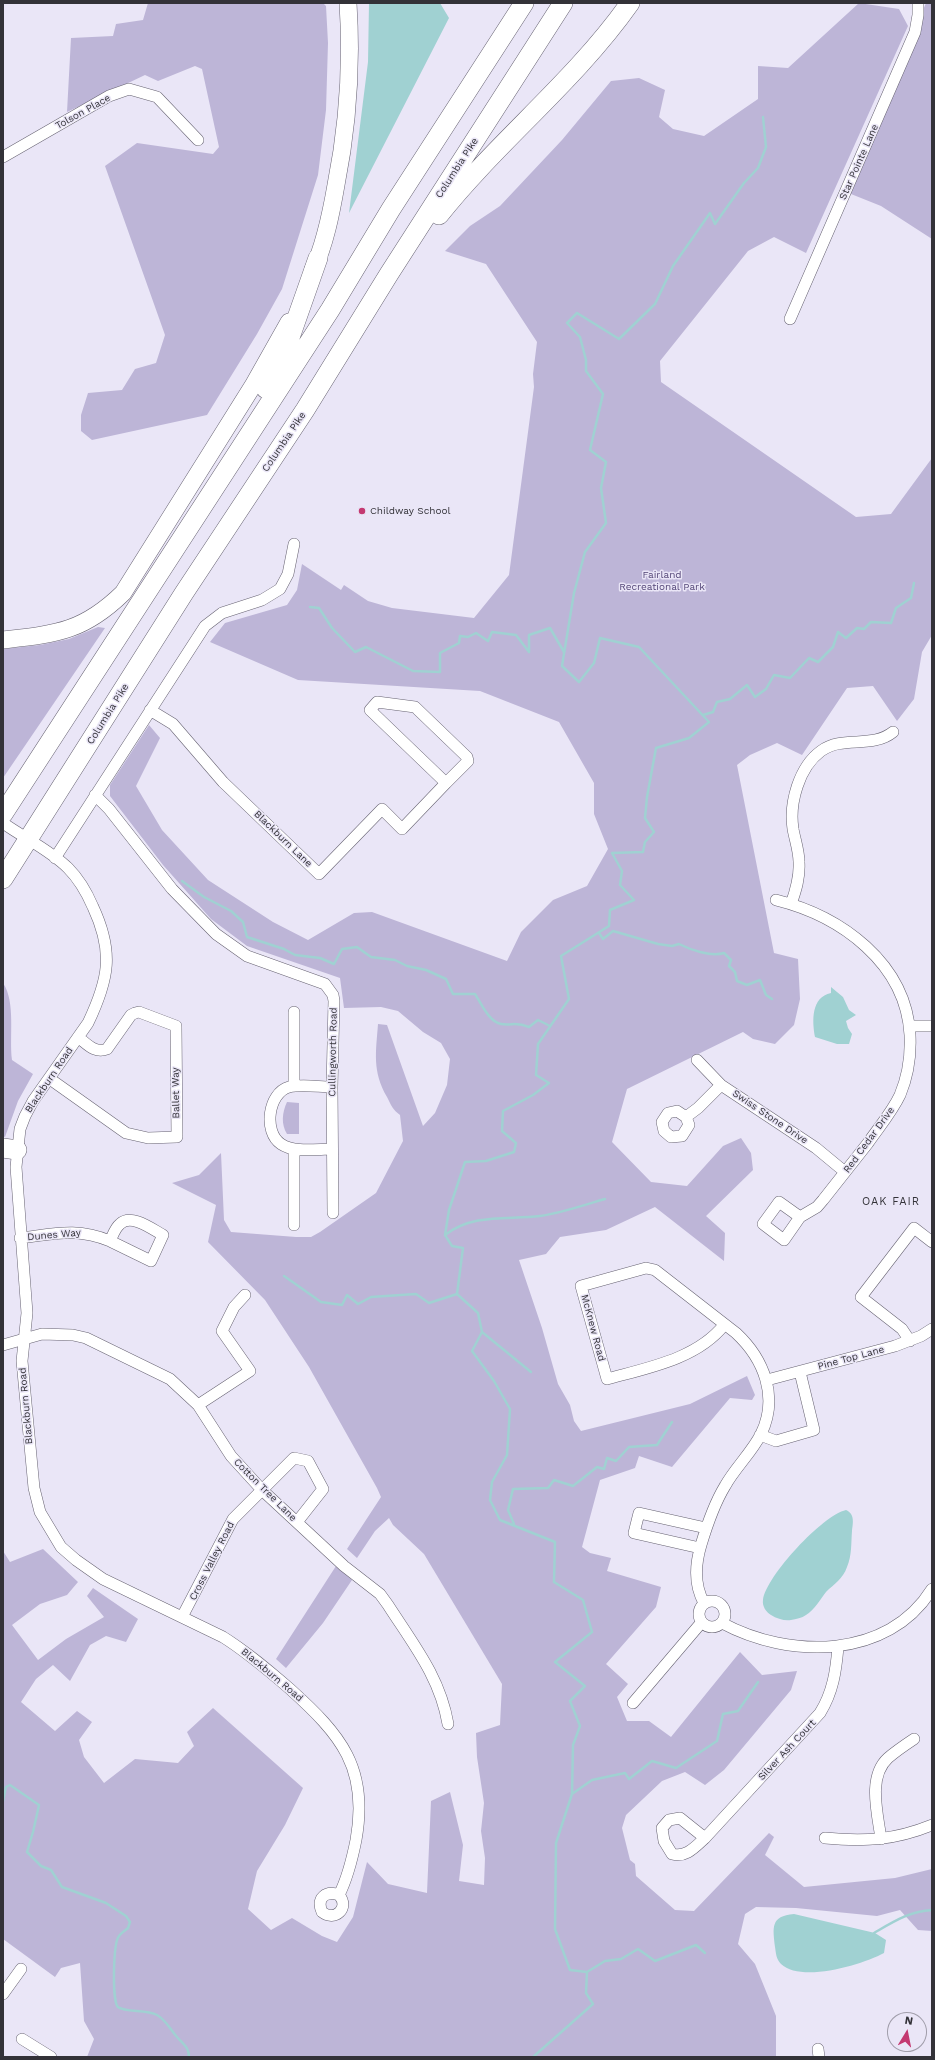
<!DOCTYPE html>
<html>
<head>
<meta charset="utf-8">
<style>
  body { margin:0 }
  #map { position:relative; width:935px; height:2060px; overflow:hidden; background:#eae6f7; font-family:"Work Sans",sans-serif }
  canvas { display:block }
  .frame { position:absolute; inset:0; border:4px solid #333238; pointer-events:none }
  .north { position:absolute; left:887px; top:2012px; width:40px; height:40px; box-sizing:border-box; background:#eae6f7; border:1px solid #a19eab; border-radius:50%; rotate:10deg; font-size:11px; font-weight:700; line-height:16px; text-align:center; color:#333238 }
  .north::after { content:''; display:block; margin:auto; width:14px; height:18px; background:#c43971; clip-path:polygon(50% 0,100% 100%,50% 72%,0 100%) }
</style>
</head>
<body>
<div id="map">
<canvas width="935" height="2060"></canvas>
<div class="frame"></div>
<div class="north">N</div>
</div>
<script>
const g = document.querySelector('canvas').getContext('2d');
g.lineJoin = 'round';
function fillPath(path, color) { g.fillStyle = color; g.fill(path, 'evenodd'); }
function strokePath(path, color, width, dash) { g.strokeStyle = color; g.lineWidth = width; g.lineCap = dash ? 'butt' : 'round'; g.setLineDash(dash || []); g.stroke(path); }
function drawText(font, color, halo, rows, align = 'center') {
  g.font = font + ' "Work Sans",sans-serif'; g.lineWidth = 3; g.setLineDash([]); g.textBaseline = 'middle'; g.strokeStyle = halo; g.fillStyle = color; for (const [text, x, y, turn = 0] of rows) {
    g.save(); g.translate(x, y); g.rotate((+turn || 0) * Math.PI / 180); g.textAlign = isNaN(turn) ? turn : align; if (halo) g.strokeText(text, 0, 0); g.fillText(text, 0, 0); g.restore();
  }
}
const green = new Path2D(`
  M148 3H323L326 6 328 43 326 110 318 175 282 289 257 334 207 415 92 440 81 431V415L88 393 122 390 135 369 156 363 165 335 105 166 137 143 213 154 219 147 202 69 195 66 158 81 145 75 67 112 71 38 113 36 116 24 143 20Z
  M859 3 899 9 908 26 806 253 774 237 748 251 660 361 661 382 856 517 891 514 932 458V635L922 652 914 699 897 721 873 686 847 688 802 755 777 743 750 755 737 765 774 953 798 959 800 999 794 1025 775 1044 753 1039 743 1032 627 1089 612 1142 651 1182 687 1186 723 1146 741 1138 751 1153 753 1170 706 1216 725 1233 724 1261 655 1207 606 1230 560 1237 546 1254 519 1260 542 1328 558 1384 570 1405 574 1421 581 1431 690 1404 747 1376 755 1395 752 1400 730 1398 672 1467 639 1456 635 1468 600 1480 582 1547 590 1553 611 1558 607 1571 661 1587 656 1607 606 1664 628 1684 617 1697 627 1721H649L671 1737 740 1652 762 1675 797 1671 791 1690 724 1770 705 1785 685 1772 662 1781 626 1815 622 1828 630 1860 635 1864 636 1876 675 1910 694 1911 769 1833 774 1837 765 1855 804 1887 895 1878 932 1869V1931L918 1930 900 1910 877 1916 796 1908 756 1907 745 1914 738 1944 755 1964 776 2016V2057H87L94 2039 84 2021 80 1963 61 1968 55 1977 3 1939V1551L10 1562 43 1549 78 1582 67 1595 40 1604 12 1625 38 1660 66 1639 104 1617 87 1596 93 1588 138 1619 126 1642 106 1636 90 1645 70 1681 53 1665 36 1679 21 1702 55 1731 77 1711 92 1722 79 1740 84 1757 104 1783 135 1759 178 1763 194 1746 187 1732 213 1708 303 1788 285 1825 257 1871 248 1909 271 1930 292 1918 322 1936 337 1942 353 1917 367 1862 388 1884 427 1893 431 1801 450 1792 463 1845 459 1881 484 1885 485 1858 481 1831 484 1803 477 1757 476 1733 500 1725 502 1684 424 1554 393 1525 389 1518 375 1531 357 1558 347 1549 381 1497 377 1488 309 1367 265 1300 208 1242 216 1205 172 1183 199 1175 221 1153 224 1220 231 1232 296 1237H311L320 1232 376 1193 403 1141 400 1115C393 1110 391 1105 387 1097 372 1071 376 1052 378 1024L387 1025 423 1126 435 1113 447 1085 450 1059 441 1043 423 1032 398 1011 381 1007 344 1008 340 978 247 946 211 919 163 865 110 796V785L149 725 160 738 136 786 162 830 208 880 273 922 308 940 354 913 372 912 507 961 521 932 553 900 587 886 608 849 594 814V783L559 722 480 691 298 680 210 642 225 623 287 605 297 590 302 564 341 590 344 585 368 601 392 608 474 618 509 575 534 387 533 374 537 342 486 264 445 251 470 226 500 206 562 140 611 81 639 78 665 90 659 117 673 129 704 136 758 99V66L788 68Z
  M926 3H932V239L881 206 846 192Z
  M98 627 105 628 3 778V649L40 645 69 639Z
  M3 983C16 1002 9 1037 12 1060L33 1074 18 1101 5 1137 3 1136Z
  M287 1102 299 1103V1134H287C281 1124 282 1113 287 1102Z
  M336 1566 352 1580 323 1623 286 1668 276 1659Z`);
const water = new Path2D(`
  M369 3H440L449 18 349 213 368 62Z
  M831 987 843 997 849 1010 856 1015 846 1021 848 1028 852 1034 849 1044H837L815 1037C812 1021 811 997 831 993Z
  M846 1510C855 1514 853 1523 852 1531 851 1543 852 1555 847 1567 843 1579 834 1584 826 1592 820 1600 814 1610 806 1615 802 1618 796 1619 791 1620 785 1621 777 1619 771 1615 766 1612 762 1606 763 1600 766 1576 823 1515 846 1510Z
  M794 1914 875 1933 886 1940 884 1953C862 1965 801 1983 781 1964 776 1959 776 1953 775 1947 773 1928 770 1916 794 1914Z`);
const stream = new Path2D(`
  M310 607 319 608 332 628 355 652 366 647 413 671 440 672V653L459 643 460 636 468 637 476 633 488 641 492 632 516 635 529 652V635L550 628 564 652
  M703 715 713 712 717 702 730 699 747 685 755 697 766 689 774 675 790 678 809 658 818 662 833 647 838 632 846 638 857 628 864 629 871 622 891 623 896 608 911 598 914 583
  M182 881 204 897 231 911 243 922 247 937 284 949 295 955 320 958 334 964 342 949 357 947 371 957 395 960 407 966 426 970 446 979 453 994H475C481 1003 489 1022 501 1024 513 1026 514 1021 529 1027L538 1020 550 1026
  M599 933 603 939 613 931 658 944 672 946 679 944C691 950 711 957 724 953L731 960 729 966 735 972 737 981 747 985 760 980 766 995 772 999
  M445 1235C474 1213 507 1220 540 1216 561 1213 584 1205 605 1199
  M284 1276 321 1302 342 1305 347 1295 358 1304 371 1297 416 1294 429 1303 457 1294 478 1313 482 1332
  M457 1294 463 1248 452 1246 445 1235 449 1210 465 1162 486 1161 514 1152 516 1143 502 1131 503 1111 533 1095 549 1083 536 1075 538 1044 569 999 561 956 609 926 610 910 634 900 620 885 622 871 612 853 643 852 645 842 654 832 645 818 647 797 656 748 689 738 709 722 639 647 600 638 594 663 579 682 562 666 574 593 585 552 606 523 601 488 606 462 590 450 603 394 586 371V360L580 337 567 323 577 313 619 339 655 304 673 266 710 213 715 224 744 183 758 168 766 147 763 117
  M531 1372 482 1332 472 1351 494 1381 510 1409 507 1455 492 1482 490 1500 500 1520 555 1542 554 1582 583 1600 592 1632 555 1662 585 1686 570 1701 580 1726 573 1745 572 1794 556 1843 555 1929 570 1970 587 1972 586 1993 593 2004 533 2057
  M514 1524 508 1510 513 1489 548 1488 554 1480 573 1486 597 1467 604 1469 607 1458 616 1461 629 1447 657 1445 672 1422
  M572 1794 592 1780 625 1773 629 1779 652 1761 676 1768 717 1741 723 1714 738 1711 758 1682
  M3 1801 6 1787 10 1785 39 1805 33 1832 27 1852 41 1866 51 1870 62 1887 106 1903 126 1916 130 1922 128 1928C126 1930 121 1933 119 1936 113 1943 112 2002 118 2007 126 2013 146 2009 157 2015 166 2020 170 2029 177 2037 183 2044 189 2047 189 2057
  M874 1933C893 1922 910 1911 932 1910
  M587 1972 605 1961 621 1959 638 1949 655 1961 696 1945 705 1953`);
const street = new Path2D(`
  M3 157 109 96 129 89 157 97 198 140
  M790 319 915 32 918 15V3
  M150 710 173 724 223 782 319 874 382 809 402 829 446 783 370 710 377 702 415 707 467 757 468 761 446 783
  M95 795 109 809 172 889 216 934 247 956 325 984 333 995 334 1001 332 1087 333 1213
  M3 823C24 838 50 850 68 868 79 879 87 893 93 907 114 952 109 979 88 1023L33 1101 25 1116 20 1129 16 1167 27 1313 22 1361 34 1488 40 1512 61 1547 76 1560 103 1579 223 1637C247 1652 268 1670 290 1689 341 1735 369 1768 356 1840 352 1860 348 1877 339 1895 350 1908 335 1922 322 1912 316 1898 326 1890 339 1895
  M55 858 205 626 222 613 262 600 280 589 288 574 294 544
  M776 900C841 916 906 963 910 1035 911 1055 908 1076 900 1095 892 1112 879 1127 868 1143 853 1162 838 1181 823 1200L817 1207 800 1217 784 1240 763 1224 779 1202 800 1217
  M791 904C796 890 800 877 799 862 799 851 795 840 793 829 789 803 799 767 821 751 843 735 872 749 893 732
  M294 1012V1086
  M909 1026H932
  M697 1060 721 1085 816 1148 845 1172
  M50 1079 126 1133 148 1138 177 1137 176 1026 139 1012 135 1013 131 1015 107 1049C95 1054 87 1044 78 1037
  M686 1117 689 1125 682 1136 671 1137 664 1131 662 1122 668 1113 677 1111 686 1117 698 1108 721 1085
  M332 1149C317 1149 294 1153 281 1144 263 1132 268 1093 289 1087 302 1084 319 1087 332 1087
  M294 1225V1149
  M20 1238C54 1234 77 1227 110 1241 113 1235 115 1228 120 1224 131 1213 152 1229 163 1235L151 1261 110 1241
  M910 1341 902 1329 861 1297 914 1228 932 1242
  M3 1345 42 1334 73 1335 86 1338 170 1379 198 1405 231 1456 262 1490 344 1566 380 1594 388 1605C413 1644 440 1677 448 1724
  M767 1380 895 1346 921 1336 932 1329
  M198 1405 250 1371 222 1331 234 1307 245 1295
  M760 1435 776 1441 814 1430 800 1372
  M700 1548 634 1533 639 1513 706 1528
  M699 1614a13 13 0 1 1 26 0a13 13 0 1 1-26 0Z
  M704 1603C694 1585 695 1565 701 1545 707 1525 714 1504 725 1486 735 1468 752 1452 761 1434 779 1397 764 1359 736 1333L655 1270 646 1268 581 1286 607 1379C647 1368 697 1359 724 1325
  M182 1617 233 1519 294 1458 308 1461 323 1489 297 1522
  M722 1623C789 1659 888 1660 932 1589
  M633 1703 701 1623
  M705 1838 680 1818 669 1820 662 1828 664 1841 672 1854C686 1858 695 1847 705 1838L820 1713C833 1692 836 1671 838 1647
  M825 1838C865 1842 895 1840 932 1825
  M881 1839C878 1815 867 1777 888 1758 896 1751 905 1745 914 1739
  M3 1994 21 1969
  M22 2039 51 2057
  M818 2049 819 2057`);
const primary = new Path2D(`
  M313 270C325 244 331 214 336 185 348 125 352 65 348 3
  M3 640C56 634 83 632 123 593L254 384 289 322`);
const highway = new Path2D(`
  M439 215C498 141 575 81 630 3
  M266 389 287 346 318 258
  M3 814 330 310 391 209 524 3
  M3 879 184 593 305 410 389 274 563 3
  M3 1148 17 1150`);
const markers = [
  [362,511,4,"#c43971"]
];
const streetNames = [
  ["Tolson Place",83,112,-29],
  ["Star Pointe Lane",859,162,-66],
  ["Columbia Pike",457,168,-57],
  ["Columbia Pike",284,442,-56],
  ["Columbia Pike",108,714,-58],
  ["Blackburn Lane",283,839,44],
  ["Cullingworth Road",333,1052,-89],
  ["Blackburn Road",49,1080,-56],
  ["Ballet Way",176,1093,-91],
  ["Swiss Stone Drive",770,1117,34],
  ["Red Cedar Drive",869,1140,-54],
  ["Dunes Way",54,1235,-5],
  ["McKnew Road",593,1328,75],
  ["Pine Top Lane",851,1358,-15],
  ["Blackburn Road",26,1406,-95],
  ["Cotton Tree Lane",265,1490,45],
  ["Cross Valley Road",212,1561,-63],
  ["Blackburn Road",272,1675,40],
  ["Silver Ash Court",787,1750,-47]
];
const poiNames = [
  ["Childway School",370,511]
];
const parkNames = [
  ["Fairland",662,575],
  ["Recreational Park",662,587]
];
const neighbourhoodNames = [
  ["OAK FAIR",891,1202]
];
fillPath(green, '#bdb5d7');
fillPath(water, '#a0d1d2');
strokePath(stream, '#a0d1d2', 2.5);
strokePath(street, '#676372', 12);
strokePath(primary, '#676372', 18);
strokePath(highway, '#676372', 20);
strokePath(street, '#fff', 11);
strokePath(primary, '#fff', 17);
strokePath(highway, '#fff', 19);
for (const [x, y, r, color] of markers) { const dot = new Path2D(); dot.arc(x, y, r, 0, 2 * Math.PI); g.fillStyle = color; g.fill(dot); strokePath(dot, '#eae6f7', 1.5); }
drawText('10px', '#333238', '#eae6f7', streetNames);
drawText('10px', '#333238', '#eae6f7', poiNames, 'left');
drawText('10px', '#544677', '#eae6f7', parkNames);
g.letterSpacing = '1px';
drawText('11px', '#333238', '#eae6f7', neighbourhoodNames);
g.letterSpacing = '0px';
</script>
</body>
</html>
